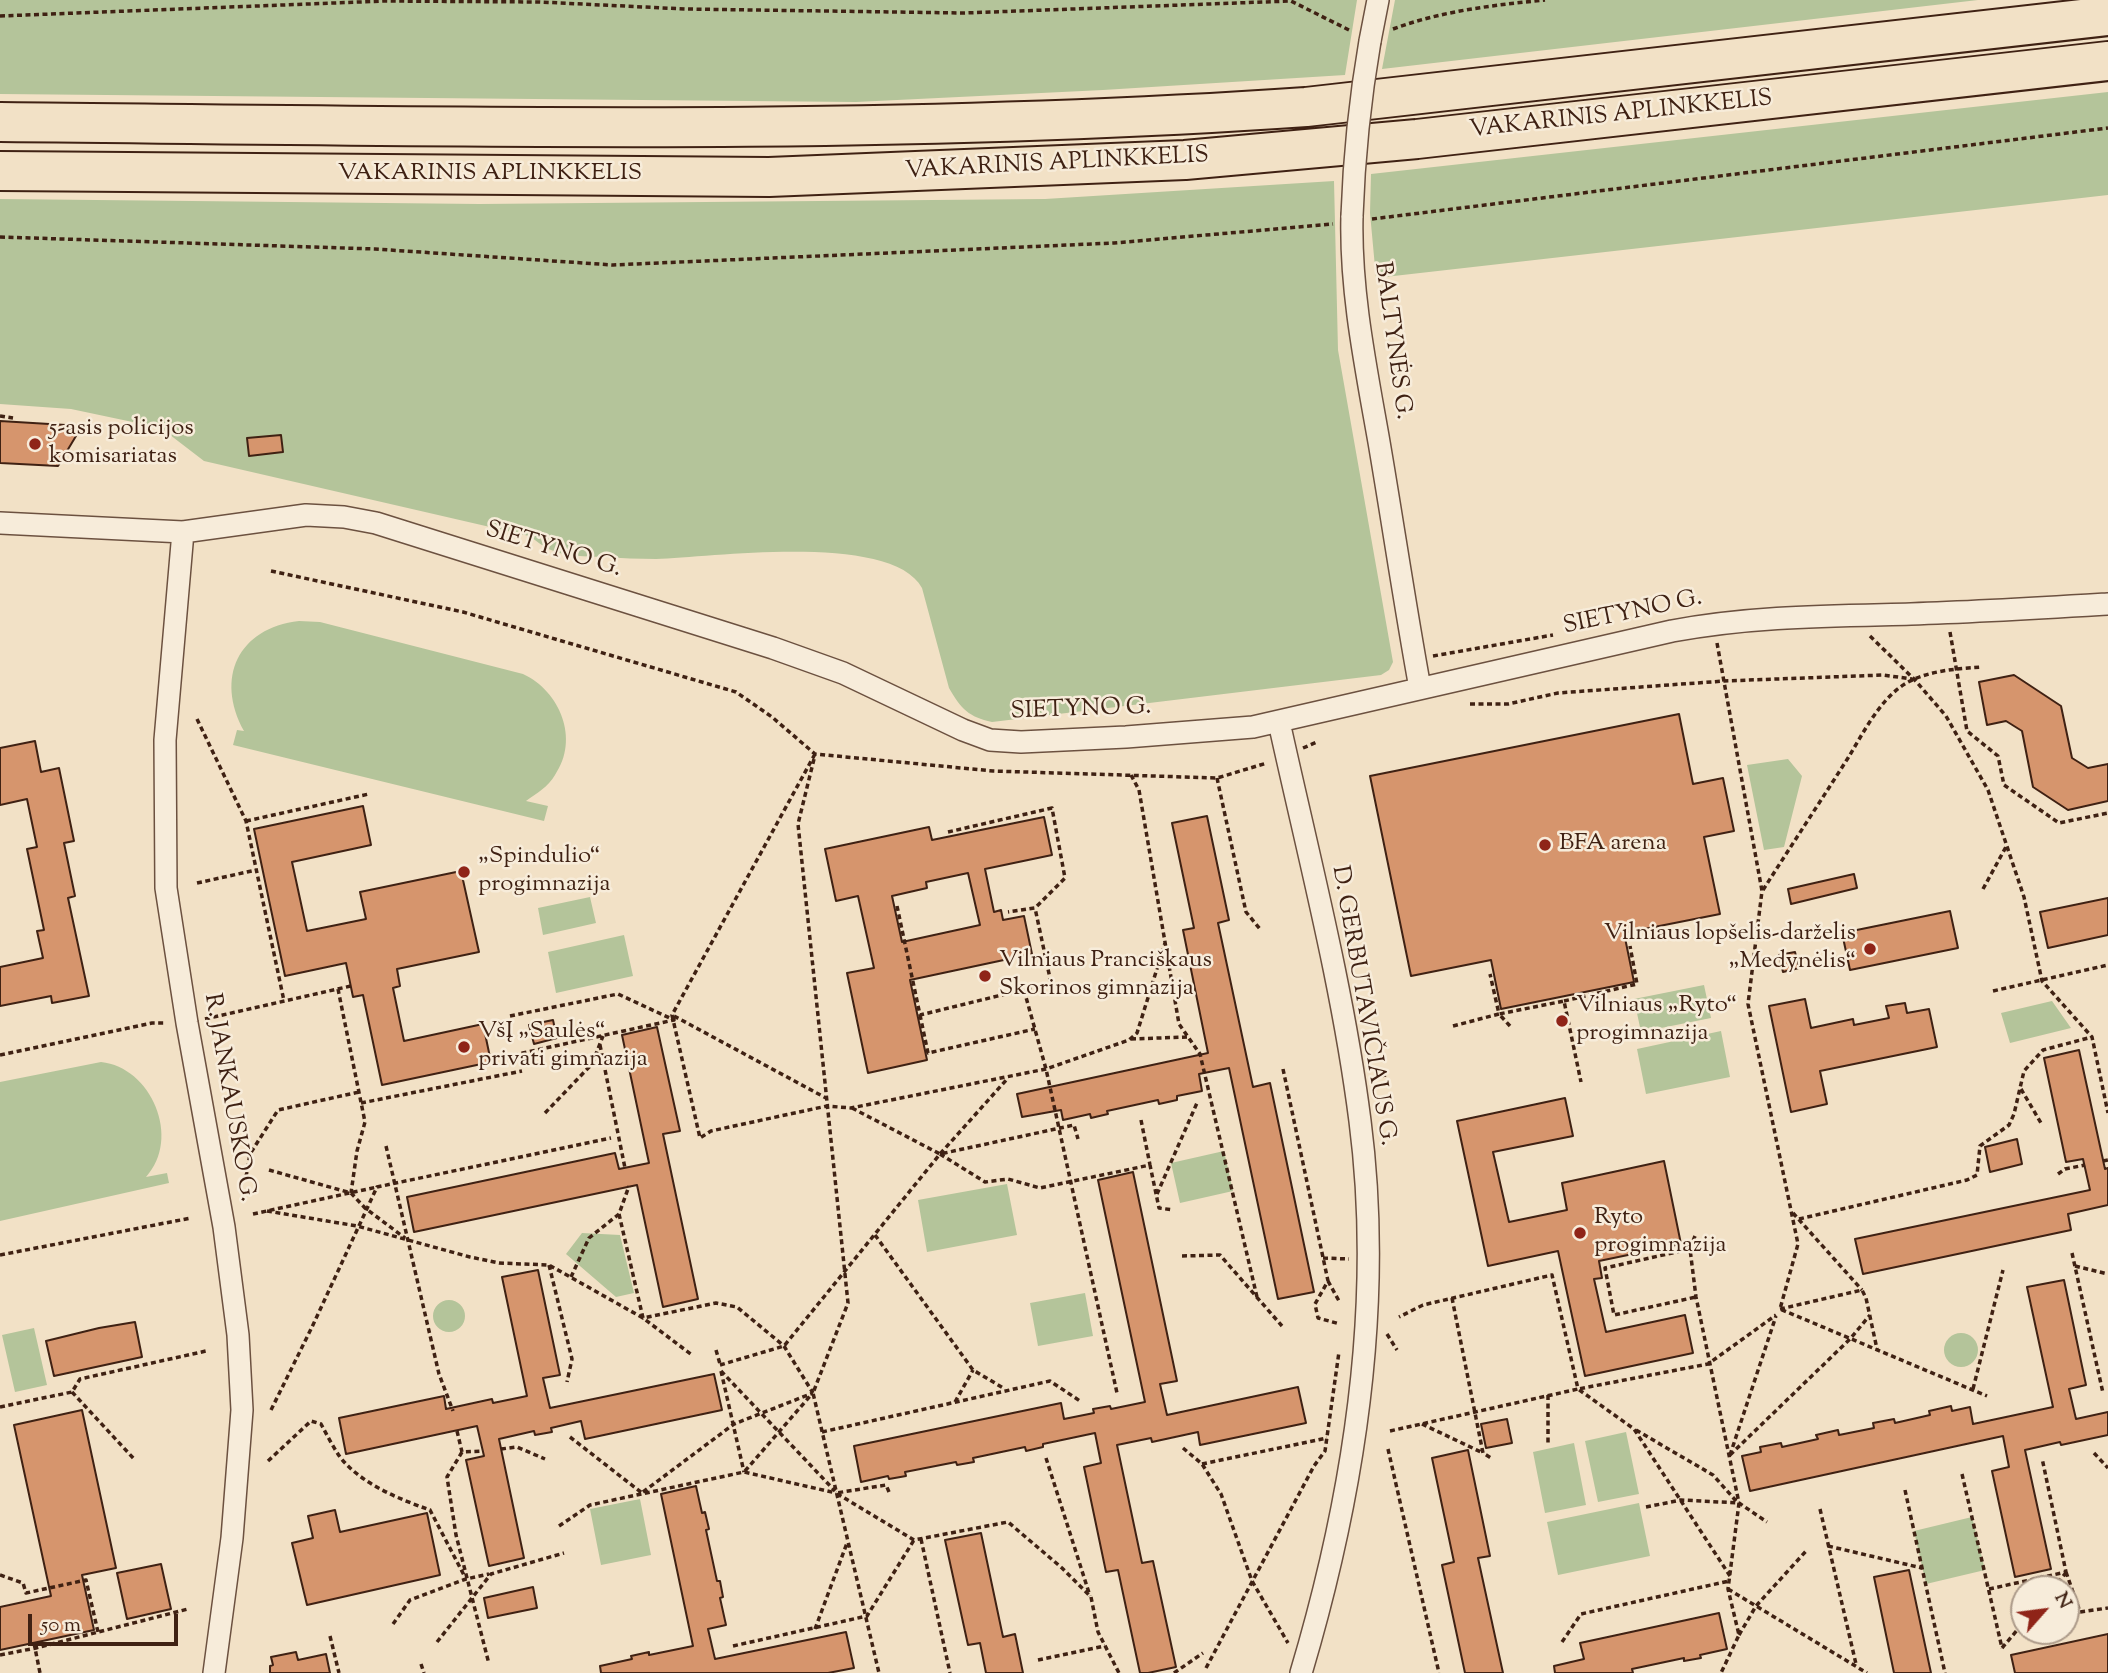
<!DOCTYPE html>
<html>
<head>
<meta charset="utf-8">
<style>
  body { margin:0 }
  #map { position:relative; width:2108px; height:1673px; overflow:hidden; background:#f2e1c6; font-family:"Sorts Mill Goudy",serif }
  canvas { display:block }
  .north { position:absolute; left:2010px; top:1575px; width:70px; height:70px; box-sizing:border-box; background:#f7ecda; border:2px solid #ad9b8a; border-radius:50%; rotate:62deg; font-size:19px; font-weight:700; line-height:28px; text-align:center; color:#3f2113 }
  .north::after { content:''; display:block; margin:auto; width:24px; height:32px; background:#8f2418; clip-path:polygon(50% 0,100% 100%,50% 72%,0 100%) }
  .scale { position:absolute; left:28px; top:1614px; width:150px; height:32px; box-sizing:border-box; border:4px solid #3f2113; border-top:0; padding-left:9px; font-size:21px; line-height:24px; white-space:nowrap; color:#3f2113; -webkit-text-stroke:5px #f7ecda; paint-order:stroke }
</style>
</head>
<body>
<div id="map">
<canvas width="2108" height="1673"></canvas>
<div class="north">N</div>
<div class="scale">50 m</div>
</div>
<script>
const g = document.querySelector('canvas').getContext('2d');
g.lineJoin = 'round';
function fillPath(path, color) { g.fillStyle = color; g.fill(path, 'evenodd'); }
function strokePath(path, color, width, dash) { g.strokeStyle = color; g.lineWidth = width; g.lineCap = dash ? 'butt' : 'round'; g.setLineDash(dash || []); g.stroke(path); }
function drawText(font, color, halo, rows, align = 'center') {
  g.font = font + ' "Sorts Mill Goudy",serif'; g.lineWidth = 5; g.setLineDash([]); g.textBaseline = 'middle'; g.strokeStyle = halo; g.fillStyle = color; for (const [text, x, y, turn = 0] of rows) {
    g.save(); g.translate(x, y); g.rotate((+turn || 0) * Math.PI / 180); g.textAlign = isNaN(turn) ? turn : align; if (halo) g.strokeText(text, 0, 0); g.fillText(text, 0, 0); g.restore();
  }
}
const green = new Path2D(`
  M0 0H1357L1345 75 1103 90 856 102 0 94Z
  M1395 0H1978L1382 69Z
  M2108 92V195L1376 278 1370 213 1371 174Z
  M1334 181 1338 350 1393 662 1389 670 1381 675 992 722C969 717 961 709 949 688L922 588C892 532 713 557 656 559 639 559 621 558 603 557 586 556 567 557 551 550 543 547 536 540 529 536L204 461 161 428 71 409 0 404V199L480 204 1045 199Z
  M299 621 320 622 523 674C560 691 580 739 555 775 548 787 537 793 526 801L548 806 544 821 233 745 237 730 244 731C215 678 238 628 299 621Z
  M1788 759 1802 776 1784 847 1764 850 1747 765Z
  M590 897 596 923 543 935 538 908Z
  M624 935 633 976 556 993 548 952Z
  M1704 985 1711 1018 1641 1032 1634 999Z
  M2052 1001 2071 1028 2010 1043 2001 1013Z
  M1721 1031 1730 1077 1646 1094 1637 1049Z
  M101 1062C151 1067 182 1138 146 1177L167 1173 169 1183 0 1221V1082Z
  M1224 1151 1233 1191 1180 1203 1171 1163Z
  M1007 1184 1017 1235 927 1252 918 1200Z
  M582 1233 620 1235 634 1293 616 1297 566 1254Z
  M1085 1293 1093 1336 1038 1346 1030 1303Z
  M433 1316a16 16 0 1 1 32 0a16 16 0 1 1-32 0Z
  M34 1328 47 1385 15 1392 2 1335Z
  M1944 1350a17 17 0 1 1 34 0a17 17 0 1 1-34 0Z
  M1626 1432 1639 1494 1598 1502 1585 1441Z
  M1574 1443 1586 1505 1545 1513 1533 1452Z
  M640 1499 651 1555 601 1565 590 1509Z
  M1639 1503 1650 1556 1558 1575 1547 1522Z
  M1972 1517 1985 1570 1926 1584 1914 1531Z`);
const building = new Path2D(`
  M0 421 82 426 58 466 0 463Z
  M281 435 283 452 249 456 247 438Z
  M2014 675 2061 706 2072 758 2088 768 2108 764V801L2068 810 2033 787 2022 731 2006 721 1987 725 1979 682Z
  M1679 714 1693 784 1723 778 1734 831 1704 837 1720 914 1624 933 1634 982 1501 1009 1491 960 1411 976 1370 776Z
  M35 741 41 772 59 768 74 841 64 843 75 896 68 898 89 996 52 1003 51 996 0 1006V967L43 958 37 931 44 930 27 849 37 847 27 799 0 805V748Z
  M363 806 371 845 292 862 307 931 366 919 360 892 461 871 479 952 397 969 400 986 393 988 404 1041 483 1024 491 1062 382 1085 363 995 353 997 346 963 285 976 254 829Z
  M1207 816 1229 920 1218 923 1253 1087 1270 1083 1314 1292 1278 1299 1229 1068 1199 1074 1202 1091 1177 1096V1100L1159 1104 1158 1100 1107 1111 1108 1114 1091 1118 1090 1114 1063 1120 1061 1110 1022 1117 1017 1094 1208 1053 1183 930 1194 928 1172 823Z
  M1044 817 1052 855 985 869 994 912 1001 910 1003 920 1024 916 1032 954 910 980 927 1060 868 1073 847 973 874 968 858 896 836 901 825 849 929 827 932 840ZM968 873 980 925 902 942 892 896 927 888 926 882Z
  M1854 874 1857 888 1791 904 1788 889Z
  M2108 898V935L2048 948 2040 912Z
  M1950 911 1958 948 1850 970 1842 933Z
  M1795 952 1799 968 1783 972 1779 955Z
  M1805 999 1811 1028 1853 1019 1854 1025 1889 1018 1886 1006 1905 1003 1907 1013 1929 1009 1937 1047 1820 1071 1827 1104 1791 1112 1769 1006Z
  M553 1020 557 1038 534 1044 529 1025Z
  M657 1027 680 1131 663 1134 698 1299 663 1307 637 1185 414 1232 407 1197 615 1153 619 1169 649 1163 622 1035Z
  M2079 1050 2105 1169 2108 1168V1205L2068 1214 2071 1230 1863 1274 1855 1239 2090 1190 2083 1159 2066 1162 2044 1058Z
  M1565 1098 1573 1136 1493 1152 1509 1222 1567 1210 1562 1183 1664 1161 1681 1244 1599 1261 1602 1278 1594 1279 1606 1332 1685 1315 1693 1353 1585 1376 1558 1251 1488 1266 1457 1121Z
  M2017 1139 2022 1164 1990 1172 1985 1147Z
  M1133 1172 1177 1381 1160 1384 1167 1415 1298 1387 1306 1423 1200 1445 1198 1432 1152 1442 1151 1438 1117 1445 1142 1563 1153 1561 1176 1667 1148 1673H1140L1118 1570 1106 1572 1084 1467 1101 1463 1095 1433 1043 1444V1447L1026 1451 1025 1447 973 1458 974 1462 957 1465 956 1462 905 1472 906 1476 889 1479 888 1476 861 1482 854 1446 1061 1403 1064 1419 1094 1413 1093 1409 1110 1406 1111 1409 1145 1402 1098 1180Z
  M538 1270 560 1375 543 1378 550 1408 714 1374 722 1410 585 1439 581 1421 551 1428 552 1432 535 1435 534 1431 499 1439 524 1558 489 1566 466 1460 484 1456 477 1426 346 1454 339 1418 444 1396 446 1409 492 1399 493 1403 527 1396 502 1277Z
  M2064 1280 2086 1385 2069 1389 2076 1419 2108 1412V1435L2061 1445 2060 1442 2025 1450 2051 1569 2015 1577 1992 1471 2009 1467 2003 1436 1750 1491 1742 1456 1761 1452 1760 1447 1781 1443 1782 1447 1818 1439 1816 1435 1838 1430 1839 1435 1874 1428 1873 1423 1894 1419 1895 1423 1930 1415 1929 1411 1951 1406 1952 1411 1970 1407 1973 1424 2053 1407 2027 1287Z
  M135 1322 142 1357 54 1376 46 1341 99 1328Z
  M82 1410 116 1568 82 1575 94 1630 0 1650V1607L51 1596 14 1425Z
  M1507 1419 1512 1443 1486 1448 1481 1424Z
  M1468 1450 1490 1556 1478 1558 1503 1673H1465L1442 1565 1454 1562 1432 1458Z
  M696 1486 702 1513 705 1512 709 1529 706 1530 717 1581H720L723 1597 720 1598 726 1625 708 1629 715 1659 846 1632 854 1668 828 1673H601L600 1666 632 1659 631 1656 649 1652V1655L693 1646 661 1494Z
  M335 1510 340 1532 427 1513 440 1575 307 1605 292 1543 313 1538 308 1516Z
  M981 1533 1003 1637 1015 1634 1023 1673H986L980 1643 968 1645 945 1540Z
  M161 1564 171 1609 127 1619 117 1573Z
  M1909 1570 1931 1673H1894L1874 1577Z
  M533 1587 537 1608 488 1618 484 1598Z
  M1719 1613 1727 1649 1700 1655 1701 1658 1684 1661V1658L1632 1669 1633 1673H1555L1554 1666 1584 1659 1580 1643Z
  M2108 1634V1673H2015L2011 1655Z
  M296 1652 298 1660 326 1654 330 1673H270V1666L273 1665 271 1657Z`);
const path = new Path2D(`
  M0 16 385 1 540 2 685 9 964 13 1291 1 1351 31
  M1393 29C1441 11 1494 5 1545 0
  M1372 219 2108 128
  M0 237 375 249 613 265 1114 243 1333 224
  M0 416 13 418
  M271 571 463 612 736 692 772 717 815 754 993 771 1217 778 1267 763
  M1950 632 1967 731 1998 756 2004 785 2059 823 2108 813
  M1870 636 1914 679 1946 716 1988 790 2024 897 2042 981 2092 1037 2108 1113
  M1717 643 1762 891 1748 1004 1798 1244 1780 1309 1987 1396
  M1433 656 1553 635
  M1470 704H1508L1558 693 1724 681 1883 675 1912 679
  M197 719 246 821 284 1001
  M1303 748 1317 742
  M815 754 672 1015 700 1138 711 1131 827 1106 851 1108 1046 1069 1129 1040 1137 1033 1165 943
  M814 759 798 824 848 1303 813 1393 879 1673
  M1131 775 1139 790 1179 1024 1200 1054 1257 1297
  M1217 778 1246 912 1260 929
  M246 821 369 794
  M948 832 1052 808 1065 878 1035 908 1008 912
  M197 883 256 870
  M1983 889 2007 845
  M1763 890C1791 846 1820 802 1848 758 1862 735 1877 705 1899 688 1921 671 1954 669 1981 667
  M897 906 920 1015 1051 983 1035 908
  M338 989 365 1122 357 1151 351 1193
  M1024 990 1046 1069 1117 1393
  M1993 991 2108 965
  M1564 1001 1637 984 1630 946
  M920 1015 928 1053 1035 1029
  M510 1016 618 994 674 1020 518 1054
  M674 1016 826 1098
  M205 1019 351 986
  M1453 1026 1499 1014 1490 974
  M1510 1026 1499 1014 1564 1001 1581 1082
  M1131 1039 1187 1037
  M600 1045 625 1168
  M0 1055 152 1023H166
  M1283 1069 1328 1281 1315 1304 1318 1318 1340 1324
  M1374 1077 1386 1075
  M2021 1089 2041 1123
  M361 1103 522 1071
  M852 1108 940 1154 1074 1125 1078 1139
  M545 1113 592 1064 603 1036
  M1141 1120 1150 1165
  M386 1146 439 1374 453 1411
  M940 1154 985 1182 1008 1179 1040 1188 1150 1165 1159 1208 1173 1210
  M2103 1161 2108 1160
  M269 1170 351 1193 365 1208 405 1238
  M2058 1174 2065 1169 2085 1165
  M246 1177 250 1154 278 1110 359 1092
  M1157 1194 1197 1103
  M267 1211 357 1226 470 1257 499 1263 549 1265 643 1318 692 1355
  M1793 1213 1862 1290
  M253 1214 377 1187
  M619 1214 643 1318 716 1303 737 1307 784 1346 813 1393
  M1799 1219 1967 1180 1977 1175 1980 1146 2009 1125 2014 1114 2024 1071 2043 1050 2092 1037
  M875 1235 973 1370 1005 1389
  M1695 1236 1690 1249 1696 1297 1739 1503 1767 1522
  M1690 1249 1605 1268 1614 1315 1696 1297
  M2072 1253 2103 1393
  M0 1255 191 1218
  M1182 1256 1220 1255 1282 1326
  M1323 1258 1349 1259
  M549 1265 572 1359 567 1382
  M2075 1266 2108 1274
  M571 1277 589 1238 619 1214 629 1186
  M1328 1281 1339 1301
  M1452 1298 1483 1453 1491 1458
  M1780 1309 1862 1290 1866 1298 1877 1349
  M1387 1334 1397 1350
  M716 1350 720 1364
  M720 1365 784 1346 940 1154 1008 1078
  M721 1371 835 1491
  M721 1371 744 1472
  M1973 1389 2003 1270
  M72 1392 135 1460
  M1548 1395V1445
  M955 1402 973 1370
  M0 1407 72 1392 80 1379 206 1351
  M271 1410 312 1327 377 1187 611 1138
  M1422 1424 1483 1453
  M1636 1430 1713 1475 1737 1502
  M457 1431 462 1452 482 1451
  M1390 1431 1578 1389 1552 1275 1423 1305 1399 1317
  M822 1432 1050 1381 1080 1401
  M570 1437 642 1493
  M1183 1448 1202 1464 1221 1494 1252 1581 1288 1643
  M501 1449 517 1447 545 1459
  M1388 1449 1439 1673
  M462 1452 447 1477 456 1535 489 1664
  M2094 1453 2108 1468
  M1730 1455 1776 1316
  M1730 1455 1850 1339 1870 1315
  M1046 1458 1090 1596
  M268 1461 311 1421 321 1424C327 1435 333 1447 340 1457 361 1484 399 1499 430 1510L466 1579
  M1202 1464 1327 1438
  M745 1471 811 1395
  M1962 1474 2002 1648
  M1905 1490 1945 1673
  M643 1492 734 1424 813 1393
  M889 1492 886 1485 836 1493 914 1540 1008 1522 1062 1568 1091 1597 1098 1632 1119 1673
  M1646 1507 1681 1500 1739 1503 1728 1589 1739 1635 1721 1673
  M1820 1509 1856 1664
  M559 1526 590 1505 744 1472 836 1493
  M921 1539 950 1673
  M1828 1546 1922 1568
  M2066 1572 2080 1612 2108 1608
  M0 1575 23 1583 26 1593 86 1580 98 1632
  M1730 1576 1634 1429 1578 1389 1708 1364 1776 1315
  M1728 1589 1867 1673
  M1989 1589 2066 1572 2042 1458
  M2052 1589 2065 1574
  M2066 1615 2080 1612
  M393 1624 410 1600 466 1579 489 1574
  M815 1629 847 1543
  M1739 1635 1756 1606 1807 1550
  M330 1636 339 1673
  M437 1642 491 1574 564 1553
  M1562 1642 1581 1614 1729 1581
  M34 1643 40 1673
  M733 1646 867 1616 914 1540
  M2002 1648 2024 1622
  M0 1655 36 1648 188 1609
  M1038 1660 1105 1646
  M421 1664 424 1673
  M1206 1668 1314 1466 1325 1451 1339 1352
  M1174 1673 1203 1653`);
const street = new Path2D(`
  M1370 41 1378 0
  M1352 216C1350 291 1366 368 1379 442 1393 524 1405 606 1420 688
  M0 523 183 532 306 515 344 517 376 523 773 648 843 673 963 730 990 740 1021 742 1126 737 1253 727 1672 631C1751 616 1830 616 1911 614 1977 612 2042 608 2108 604
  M183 532 165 740 166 888 187 1023 224 1227 238 1335 242 1410 232 1538 214 1673
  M1279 722C1308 854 1343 987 1360 1121 1384 1306 1354 1495 1301 1673`);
const highway = new Path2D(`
  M0 122C435 126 871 137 1306 107L2108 16
  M0 171 769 177 1185 160 1417 139 2108 61`);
const streetBridge = new Path2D(`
  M1352 216C1354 157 1360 99 1370 41`);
const markers = [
  [35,444,7,"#8f2418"],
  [1545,845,7,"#8f2418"],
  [464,872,7,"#8f2418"],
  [1870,949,7,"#8f2418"],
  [985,976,7,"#8f2418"],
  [1562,1021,7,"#8f2418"],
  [464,1047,7,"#8f2418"],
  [1580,1233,7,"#8f2418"]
];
const streetNames = [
  ["VAKARINIS APLINKKELIS",1621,116,-6],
  ["VAKARINIS APLINKKELIS",1057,165,-3],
  ["VAKARINIS APLINKKELIS",490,175],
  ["BALTYNĖS G.",1391,341,82],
  ["SIETYNO G.",553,551,17],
  ["SIETYNO G.",1633,614,-12],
  ["SIETYNO G.",1081,711,-2],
  ["D. GERBUTAVIČIAUS G.",1362,1006,80],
  ["R. JANKAUSKO G.",228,1098,80]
];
const poiNames = [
  ["5-asis policijos",49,430],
  ["komisariatas",49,458],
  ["BFA arena",1559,845],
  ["„Spindulio“",478,858],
  ["progimnazija",478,886],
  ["Vilniaus lopšelis-darželis",1856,935,"right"],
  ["„Medynėlis“",1856,963,"right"],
  ["Vilniaus Pranciškaus",999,962],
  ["Skorinos gimnazija",999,990],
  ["Vilniaus „Ryto“",1576,1007],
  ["progimnazija",1576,1035],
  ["VšĮ „Saulės“",478,1033],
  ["privati gimnazija",478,1061],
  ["Ryto",1594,1219],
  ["progimnazija",1594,1247]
];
fillPath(green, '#b4c49a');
fillPath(building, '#d6956d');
strokePath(building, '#3f2113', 2);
strokePath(street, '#6c5140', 24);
strokePath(highway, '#3f2113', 42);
strokePath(path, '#3f2113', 3.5, [5, 3.5]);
strokePath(street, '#f7ecda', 21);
strokePath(highway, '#f2e1c6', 38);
strokePath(streetBridge, '#6c5140', 24, []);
strokePath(streetBridge, '#f7ecda', 21);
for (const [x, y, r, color] of markers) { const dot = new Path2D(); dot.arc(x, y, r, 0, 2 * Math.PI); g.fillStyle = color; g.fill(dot); strokePath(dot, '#f7ecda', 2.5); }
drawText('24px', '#3f2113', '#f7ecda', streetNames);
drawText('24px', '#3f2113', '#f7ecda', poiNames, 'left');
</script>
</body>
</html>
